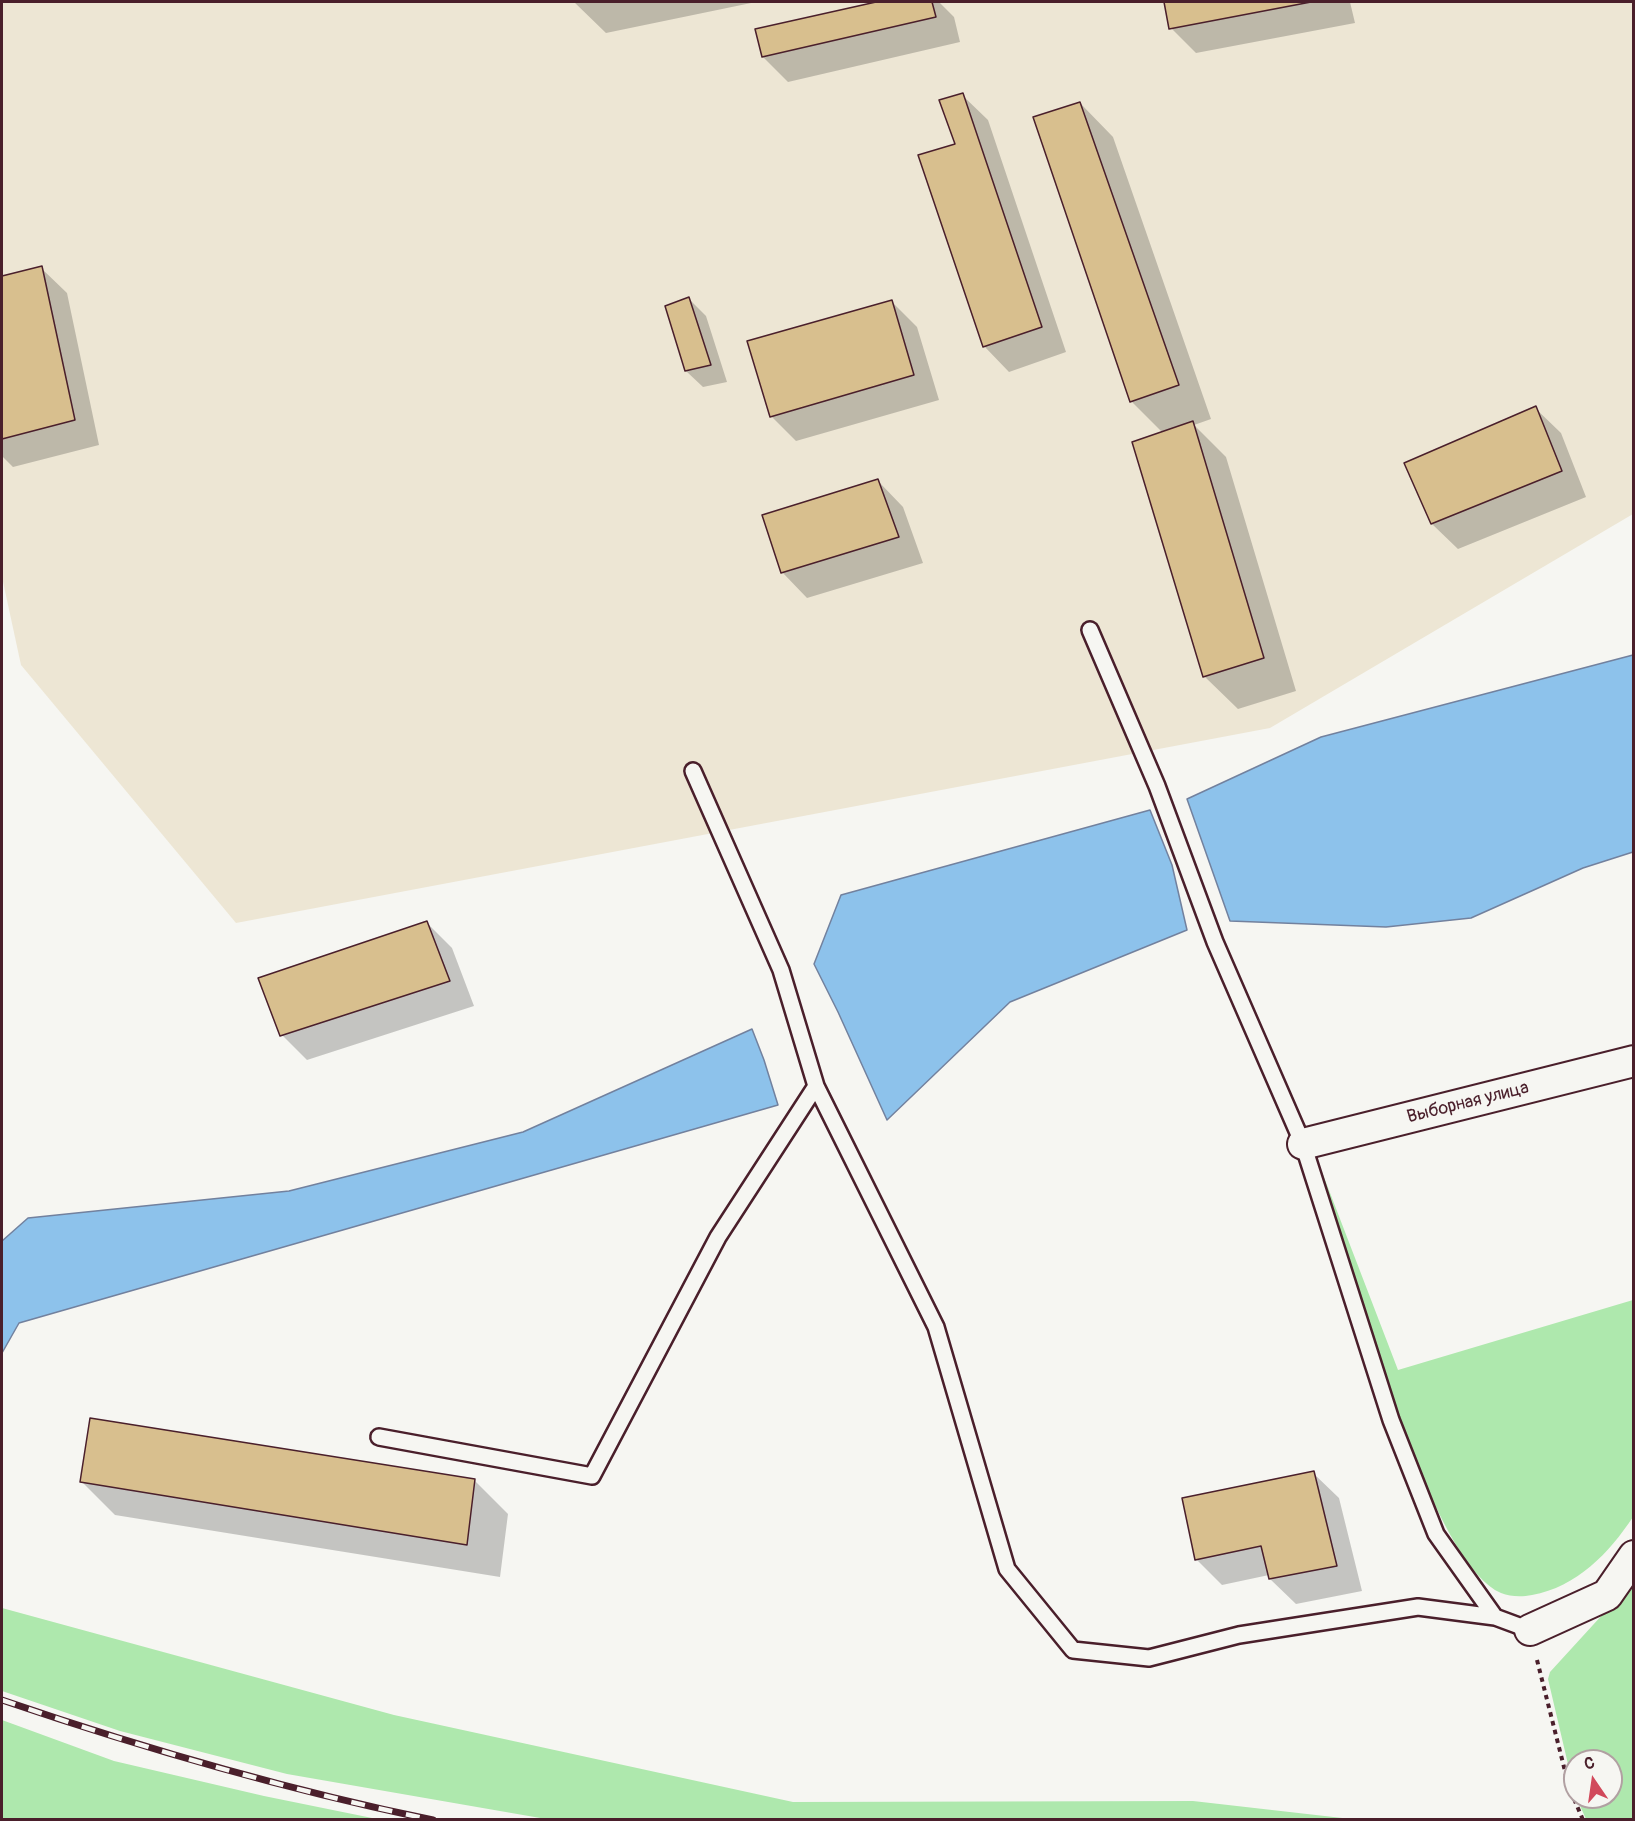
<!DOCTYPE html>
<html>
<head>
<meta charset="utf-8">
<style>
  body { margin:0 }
  #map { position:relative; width:1635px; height:1821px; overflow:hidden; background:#f6f6f2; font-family:Pangolin,sans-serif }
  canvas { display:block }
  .frame { position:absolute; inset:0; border:3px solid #4a1f2b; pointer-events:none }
  .north { position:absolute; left:1563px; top:1749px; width:60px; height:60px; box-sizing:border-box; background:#f6f6f2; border:2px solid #b1a0a2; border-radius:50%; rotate:347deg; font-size:16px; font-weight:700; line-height:24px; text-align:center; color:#4a1f2b }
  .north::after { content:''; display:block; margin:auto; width:21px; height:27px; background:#d1495b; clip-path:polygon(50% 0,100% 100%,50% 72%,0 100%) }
</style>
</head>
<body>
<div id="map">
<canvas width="1635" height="1821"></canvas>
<div class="frame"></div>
<div class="north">С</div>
</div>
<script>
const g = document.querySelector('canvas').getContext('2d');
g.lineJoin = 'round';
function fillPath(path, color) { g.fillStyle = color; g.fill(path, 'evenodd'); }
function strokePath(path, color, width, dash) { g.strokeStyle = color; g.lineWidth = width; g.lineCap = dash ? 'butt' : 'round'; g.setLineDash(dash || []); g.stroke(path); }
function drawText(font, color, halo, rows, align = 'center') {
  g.font = font + ' Pangolin,sans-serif'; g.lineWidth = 4.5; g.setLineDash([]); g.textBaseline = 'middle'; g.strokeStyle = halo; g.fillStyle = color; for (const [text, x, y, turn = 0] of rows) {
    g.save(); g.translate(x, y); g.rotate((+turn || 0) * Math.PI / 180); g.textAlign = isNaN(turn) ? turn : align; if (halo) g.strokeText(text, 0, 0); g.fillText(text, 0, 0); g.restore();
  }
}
const built = new Path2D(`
  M2 2H1633V514L1270 728 236 923 21 665 2 577Z`);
const green = new Path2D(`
  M1317 1159 1398 1370 1633 1300V1517C1609 1553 1577 1587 1532 1595 1522 1597 1511 1597 1501 1593 1439 1566 1378 1354 1358 1289 1344 1245 1331 1202 1317 1159Z
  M1633 1568V1819H1586L1576 1797H1611V1761H1575V1794L1548 1679 1550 1672 1614 1602Z
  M2 1608 394 1715 793 1802 1193 1801 1351 1819H546L287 1774 120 1731 2 1691Z
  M2 1720 114 1761 264 1796 377 1819H2Z`);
const water = new Path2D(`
  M1633 655V852L1583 868 1471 918 1386 927 1230 921 1187 799 1321 737Z
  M1150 810 1172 865 1187 930 1010 1002 887 1120 838 1012 814 964 841 895Z
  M752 1029 764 1060 778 1105 19 1323 2 1353V1241L28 1218 289 1191 523 1132Z`);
const shadow = new Path2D(`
  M574 2H756L606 33Z
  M883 2H939L954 17 960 42 788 82 763 57 757 30Z
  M1166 2H1350L1355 23 1196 53 1171 28Z
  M962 95 988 120 1066 352 1009 372 984 346 957 145Z
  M1080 103 1113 137 1211 419 1194 425 1226 457 1296 691 1238 709 1204 676 1163 433 1131 401Z
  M41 268 67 293 99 445 13 467 2 456V277Z
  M689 299 706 316 727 382 703 387 686 371Z
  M891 301 917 327 939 400 796 441 771 416Z
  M1535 408 1561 433 1586 497 1458 549 1432 524 1406 464Z
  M878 481 903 507 923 563 807 598 782 572Z
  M427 923 452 948 474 1006 307 1060 282 1035Z
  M1313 1473 1339 1498 1362 1591 1296 1604 1270 1579 1269 1575 1222 1585 1196 1559Z
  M475 1481 508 1514 500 1577 115 1515 82 1482Z`);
const building = new Path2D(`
  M876 2H932L936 17 762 57 755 29Z
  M1164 2H1311L1169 29Z
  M963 93 1042 327 983 347 918 155 955 144 939 100Z
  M1080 102 1179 385 1130 402 1033 117Z
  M42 266 75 420 2 439V276Z
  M689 297 711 365 685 371 665 306Z
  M892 300 914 375 770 417 747 341Z
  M1536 406 1562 471 1431 524 1404 463Z
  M1193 421 1264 658 1203 677 1132 442Z
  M878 479 899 537 781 573 762 515Z
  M427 921 450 981 280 1036 258 978Z
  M90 1418 475 1479 467 1545 80 1482Z
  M1314 1471 1337 1566 1269 1579 1261 1546 1195 1560 1182 1498Z`);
const path = new Path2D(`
  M1537 1660 1569 1787 1583 1820`);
const lane = new Path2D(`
  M1090 630 1157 786 1215 942 1303 1144 1391 1420 1436 1534 1495 1617 1530 1630
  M693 771 781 970 816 1086 936 1327 1007 1569 1073 1650 1149 1658 1239 1635 1418 1607 1495 1617
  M379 1437 592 1476 718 1237 816 1086`);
const street = new Path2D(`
  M1303 1144 1634 1061
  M1530 1630 1607 1595 1634 1556`);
const rail = new Path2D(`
  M2 1700C143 1748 287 1790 433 1820`);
const streetNames = [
  ["Выборная улица",1468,1103,-14]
];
fillPath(built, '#ede6d4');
fillPath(green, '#aee8ad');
fillPath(water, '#8dc2eb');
strokePath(water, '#72819e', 1.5);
fillPath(shadow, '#0003');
fillPath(building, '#d8bf8e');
strokePath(building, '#4a1f2b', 1.5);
strokePath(lane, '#4a1f2b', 20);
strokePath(street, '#4a1f2b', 34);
strokePath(path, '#4a1f2b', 4, [4.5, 4.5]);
strokePath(lane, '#f6f6f2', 15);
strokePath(street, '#f6f6f2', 30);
strokePath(rail, '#4a1f2b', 7);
strokePath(rail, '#f6f6f2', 4.5, [14]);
drawText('18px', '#4a1f2b', '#f6f6f2', streetNames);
</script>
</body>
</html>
